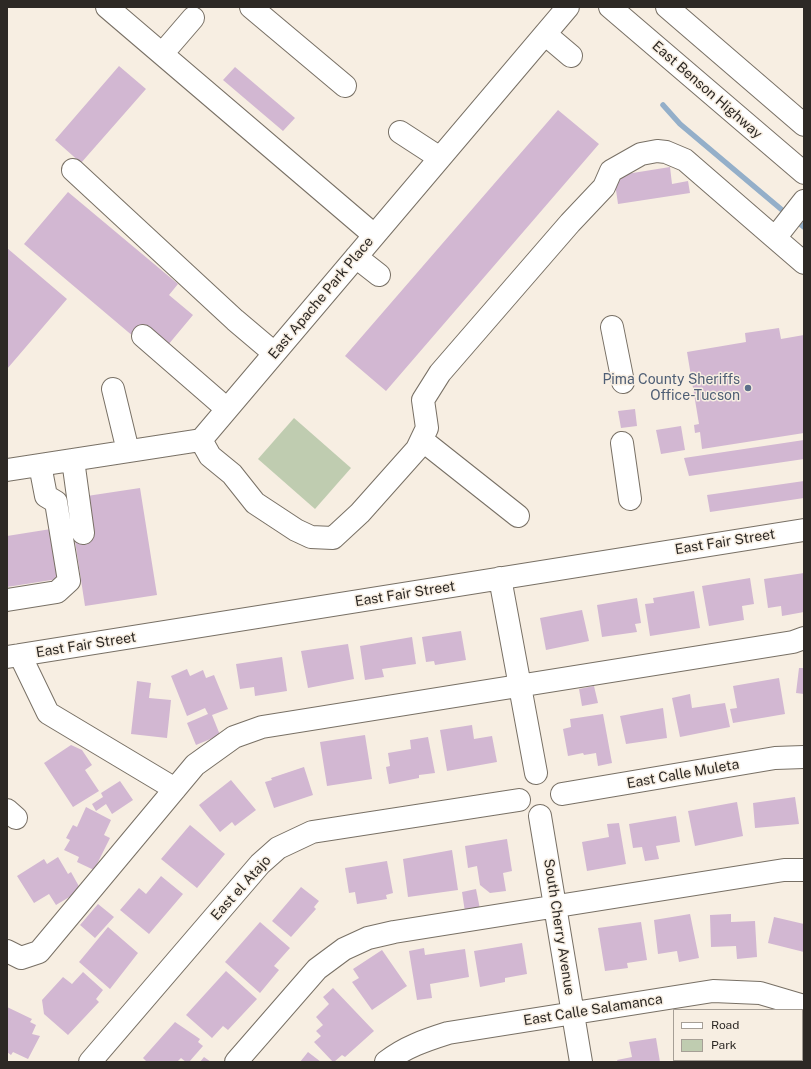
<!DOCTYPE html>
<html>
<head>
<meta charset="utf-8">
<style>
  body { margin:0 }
  #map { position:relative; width:811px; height:1069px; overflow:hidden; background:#f7eee2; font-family:"Public Sans",sans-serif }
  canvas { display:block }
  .frame { position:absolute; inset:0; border:8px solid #2d2925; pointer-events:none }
  .legend { position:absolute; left:673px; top:1009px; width:130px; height:52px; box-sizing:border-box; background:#f7eee2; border:1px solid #a69f96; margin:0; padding:5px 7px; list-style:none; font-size:12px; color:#2d2925 }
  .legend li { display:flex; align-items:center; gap:8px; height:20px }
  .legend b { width:20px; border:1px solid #a69f96 }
</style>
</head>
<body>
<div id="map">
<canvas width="811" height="1069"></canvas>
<div class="frame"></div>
<ul class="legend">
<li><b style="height:5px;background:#fff"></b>Road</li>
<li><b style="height:11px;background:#bfccb0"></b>Park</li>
</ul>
</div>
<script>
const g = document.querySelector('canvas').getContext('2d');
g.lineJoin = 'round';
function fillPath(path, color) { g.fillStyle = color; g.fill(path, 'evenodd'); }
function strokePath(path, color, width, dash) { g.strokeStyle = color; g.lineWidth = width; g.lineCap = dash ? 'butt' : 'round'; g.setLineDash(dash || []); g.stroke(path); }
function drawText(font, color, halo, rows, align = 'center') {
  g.font = font + ' "Public Sans",sans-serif'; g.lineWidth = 3; g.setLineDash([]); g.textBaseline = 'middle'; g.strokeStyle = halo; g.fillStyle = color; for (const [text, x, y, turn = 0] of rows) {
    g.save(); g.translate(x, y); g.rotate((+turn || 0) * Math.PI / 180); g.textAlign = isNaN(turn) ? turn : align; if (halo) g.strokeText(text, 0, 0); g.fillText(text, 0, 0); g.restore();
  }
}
const green = new Path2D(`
  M294 418 351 468 315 509 258 459Z`);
const stream = new Path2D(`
  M663 105 680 124 788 215
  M795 220 804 227`);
const building = new Path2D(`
  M119 66 146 89 81 163 55 140Z
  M235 67 295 118 283 131 223 80Z
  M558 110 599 144 386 391 345 356Z
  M670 167 672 184 688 181 690 193 618 204 614 176Z
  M68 192 178 284 169 295 193 315 168 345 144 325 134 337 24 244Z
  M7 248 67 299 7 369Z
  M779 328 781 339 804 335V433L702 449 700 432 695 433 694 425 699 424 687 352 746 342 745 333Z
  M635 409 637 426 621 428 618 411Z
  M681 426 685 450 661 454 656 430Z
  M804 440V459L689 476 684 458Z
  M804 481V498L710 512 707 495Z
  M140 488 157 595 85 606 75 541 93 538 87 496Z
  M51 529 58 579 7 587V536Z
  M804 573V612L782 616 781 606 768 608 764 579Z
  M750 578 754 604 742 606 744 620 709 626 702 586Z
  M694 591 700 628 650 636 645 604 654 603 653 598Z
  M637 598 641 623 635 624 637 632 602 637 597 605Z
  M582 610 589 641 546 650 540 618Z
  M461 631 466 660 435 665 434 661 426 662 422 637Z
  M412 637 416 664 382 669 384 677 365 680 360 646Z
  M348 644 354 679 308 688 301 651Z
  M282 657 287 691 255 696 254 687 240 689 236 664Z
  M799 668H804V694L796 693Z
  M187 669 190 676 203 670 206 678 214 675 228 709 212 715 220 735 196 745 187 723 208 714 205 708 187 716 171 676Z
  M779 678 785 714 733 723 730 709 737 708 733 686Z
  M137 681 151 683 149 698 171 700 167 738 131 734Z
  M594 686 598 703 582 706 579 689Z
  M690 694 692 708 725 703 730 727 680 737 672 698Z
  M663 708 667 738 626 744 620 716Z
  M603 714 612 763 598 766 596 753 584 755 583 753 568 756 563 729 571 727 570 719Z
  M472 725 474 739 492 736 497 762 447 771 440 730Z
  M365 735 372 779 327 786 320 742Z
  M428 737 435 773 419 775V778L389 784 386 767 390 766 388 753 411 749 410 740Z
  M71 745 82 750 92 765 85 770 99 791 73 807 44 763Z
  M304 767 313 795 274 808 265 782 272 780 271 778Z
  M231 780 256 810 235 826 232 822 220 832 199 805Z
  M120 781 133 800 112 814 106 804 96 811 92 804 103 797 101 793Z
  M795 797 799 824 755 828 753 803Z
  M737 802 743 836 695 846 688 811Z
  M86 807 111 820 104 835 110 838 94 870 77 862 79 857 64 850 70 840 66 838 73 825 77 827Z
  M676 816 680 842 656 846 659 859 645 861 642 847 633 848 629 824Z
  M619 823 626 864 587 871 582 842 609 837 607 824Z
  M190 825 225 854 197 888 161 859Z
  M507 839 512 871 503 873 506 891 490 893 480 885 477 866 468 868 465 846Z
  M452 850 458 890 408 897 403 859Z
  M58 857 68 874 71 872 81 890 56 905 49 894 34 903 17 876 44 859 47 864Z
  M387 861 393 893 386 895 387 899 357 904 355 892 349 893 345 868Z
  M161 876 183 894 149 934 120 910 139 888 146 894Z
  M301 887 319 901 314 907 316 909 291 937 272 921Z
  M476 889 480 909 465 912 462 892Z
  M98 904 114 917 95 938 80 925Z
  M690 914 699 958 679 962 677 951 658 954 654 920Z
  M731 914V922L755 921 757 957 737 959 736 946 711 947 710 915Z
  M774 917 804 924V952L768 943Z
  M260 922 290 948 274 966 279 970 260 993 225 962Z
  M641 922 647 960 627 963 628 968 605 971 598 928Z
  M108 927 138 953 110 989 79 962Z
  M522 943 527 974 505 978V982L480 987 474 951Z
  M424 948 425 955 465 949 469 977 430 984 432 998 417 1000 409 951Z
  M382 950 407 986 372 1010 352 982 359 978 353 969Z
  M226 971 257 999 228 1030 223 1026 212 1038 186 1015Z
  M83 972 103 990 96 999 99 1002 68 1035 44 1014 42 1000 63 977 72 984Z
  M333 988 374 1031 345 1057 342 1055 334 1062H333L314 1042 321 1036 316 1031 323 1025 316 1017 329 1004 323 997Z
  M7 1007 32 1019 30 1022 36 1025 32 1034 40 1036 28 1059 13 1052 11 1055 7 1052Z
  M175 1022 200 1039 198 1042 203 1046 189 1062H186L181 1058 177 1062H147L143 1058Z
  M656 1038 660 1062H618L617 1060 632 1057 629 1042Z
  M802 1049 804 1050V1062H794L795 1060H802Z
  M308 1052 321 1062H300Z
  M204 1057 211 1062H200Z
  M675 1060H714V1062H675Z
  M745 1060H778V1062H751Z`);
const minor = new Path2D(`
  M107 7 374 235
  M251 7 345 86
  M545 34 571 56
  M162 54 193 18
  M400 132 440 158
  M73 170 235 320 274 353
  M775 238 804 263
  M356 257 379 275
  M612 327 623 382
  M143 336 227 409
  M113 389 128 451
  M201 440 210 456 232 474 255 503 296 530 311 537 333 538 360 513 417 449 427 428 423 400 440 373 570 223 604 187 611 171 641 154 657 151 666 152 685 160 775 238 804 201
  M422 440 518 516
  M622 443 630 499
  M73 460 83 533
  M7 470 201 440 568 7
  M500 578 536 773
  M7 600 57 592 69 581 56 502 46 496 40 465
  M20 655 48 713 175 789
  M7 657 804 530
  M562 794 775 758 804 757
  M7 810 16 818
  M540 816 581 1062
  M7 951 21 958 39 952 195 765 234 737 262 727 793 642 804 638
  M90 1062 260 864 278 848 312 832 519 800
  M236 1062 317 969 344 949 368 938 394 932 784 870H804
  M386 1062C405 1047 426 1040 448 1033L713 991 760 993 804 1006`);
const major = new Path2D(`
  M610 7 804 173
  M667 7 804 125`);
const markers = [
  [748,388,4,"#5c6f8a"]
];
const streetNames = [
  ["East Benson Highway",707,90,41],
  ["East Apache Park Place",321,298,-50],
  ["East Fair Street",725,542,-9],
  ["East Fair Street",405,594,-9],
  ["East Fair Street",86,645,-9],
  ["East Calle Muleta",683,774,-10],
  ["East el Atajo",241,888,-48],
  ["South Cherry Avenue",559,927,81],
  ["East Calle Salamanca",593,1010,-9]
];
const serviceNames = [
  ["Pima County Sheriffs",740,380],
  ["Office-Tucson",740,396]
];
fillPath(green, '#bfccb0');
strokePath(stream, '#94afc9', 5.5);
fillPath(building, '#d2b7d2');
strokePath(minor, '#787065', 24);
strokePath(major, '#787065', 24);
strokePath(minor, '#fff', 22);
strokePath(major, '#fff', 22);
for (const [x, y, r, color] of markers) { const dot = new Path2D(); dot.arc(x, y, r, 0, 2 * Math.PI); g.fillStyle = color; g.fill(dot); strokePath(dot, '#f7eee2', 1.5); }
drawText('14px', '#2d2925', '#f7eee2', streetNames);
drawText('14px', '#4e5e75', '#f7eee2', serviceNames, 'right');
</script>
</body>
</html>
